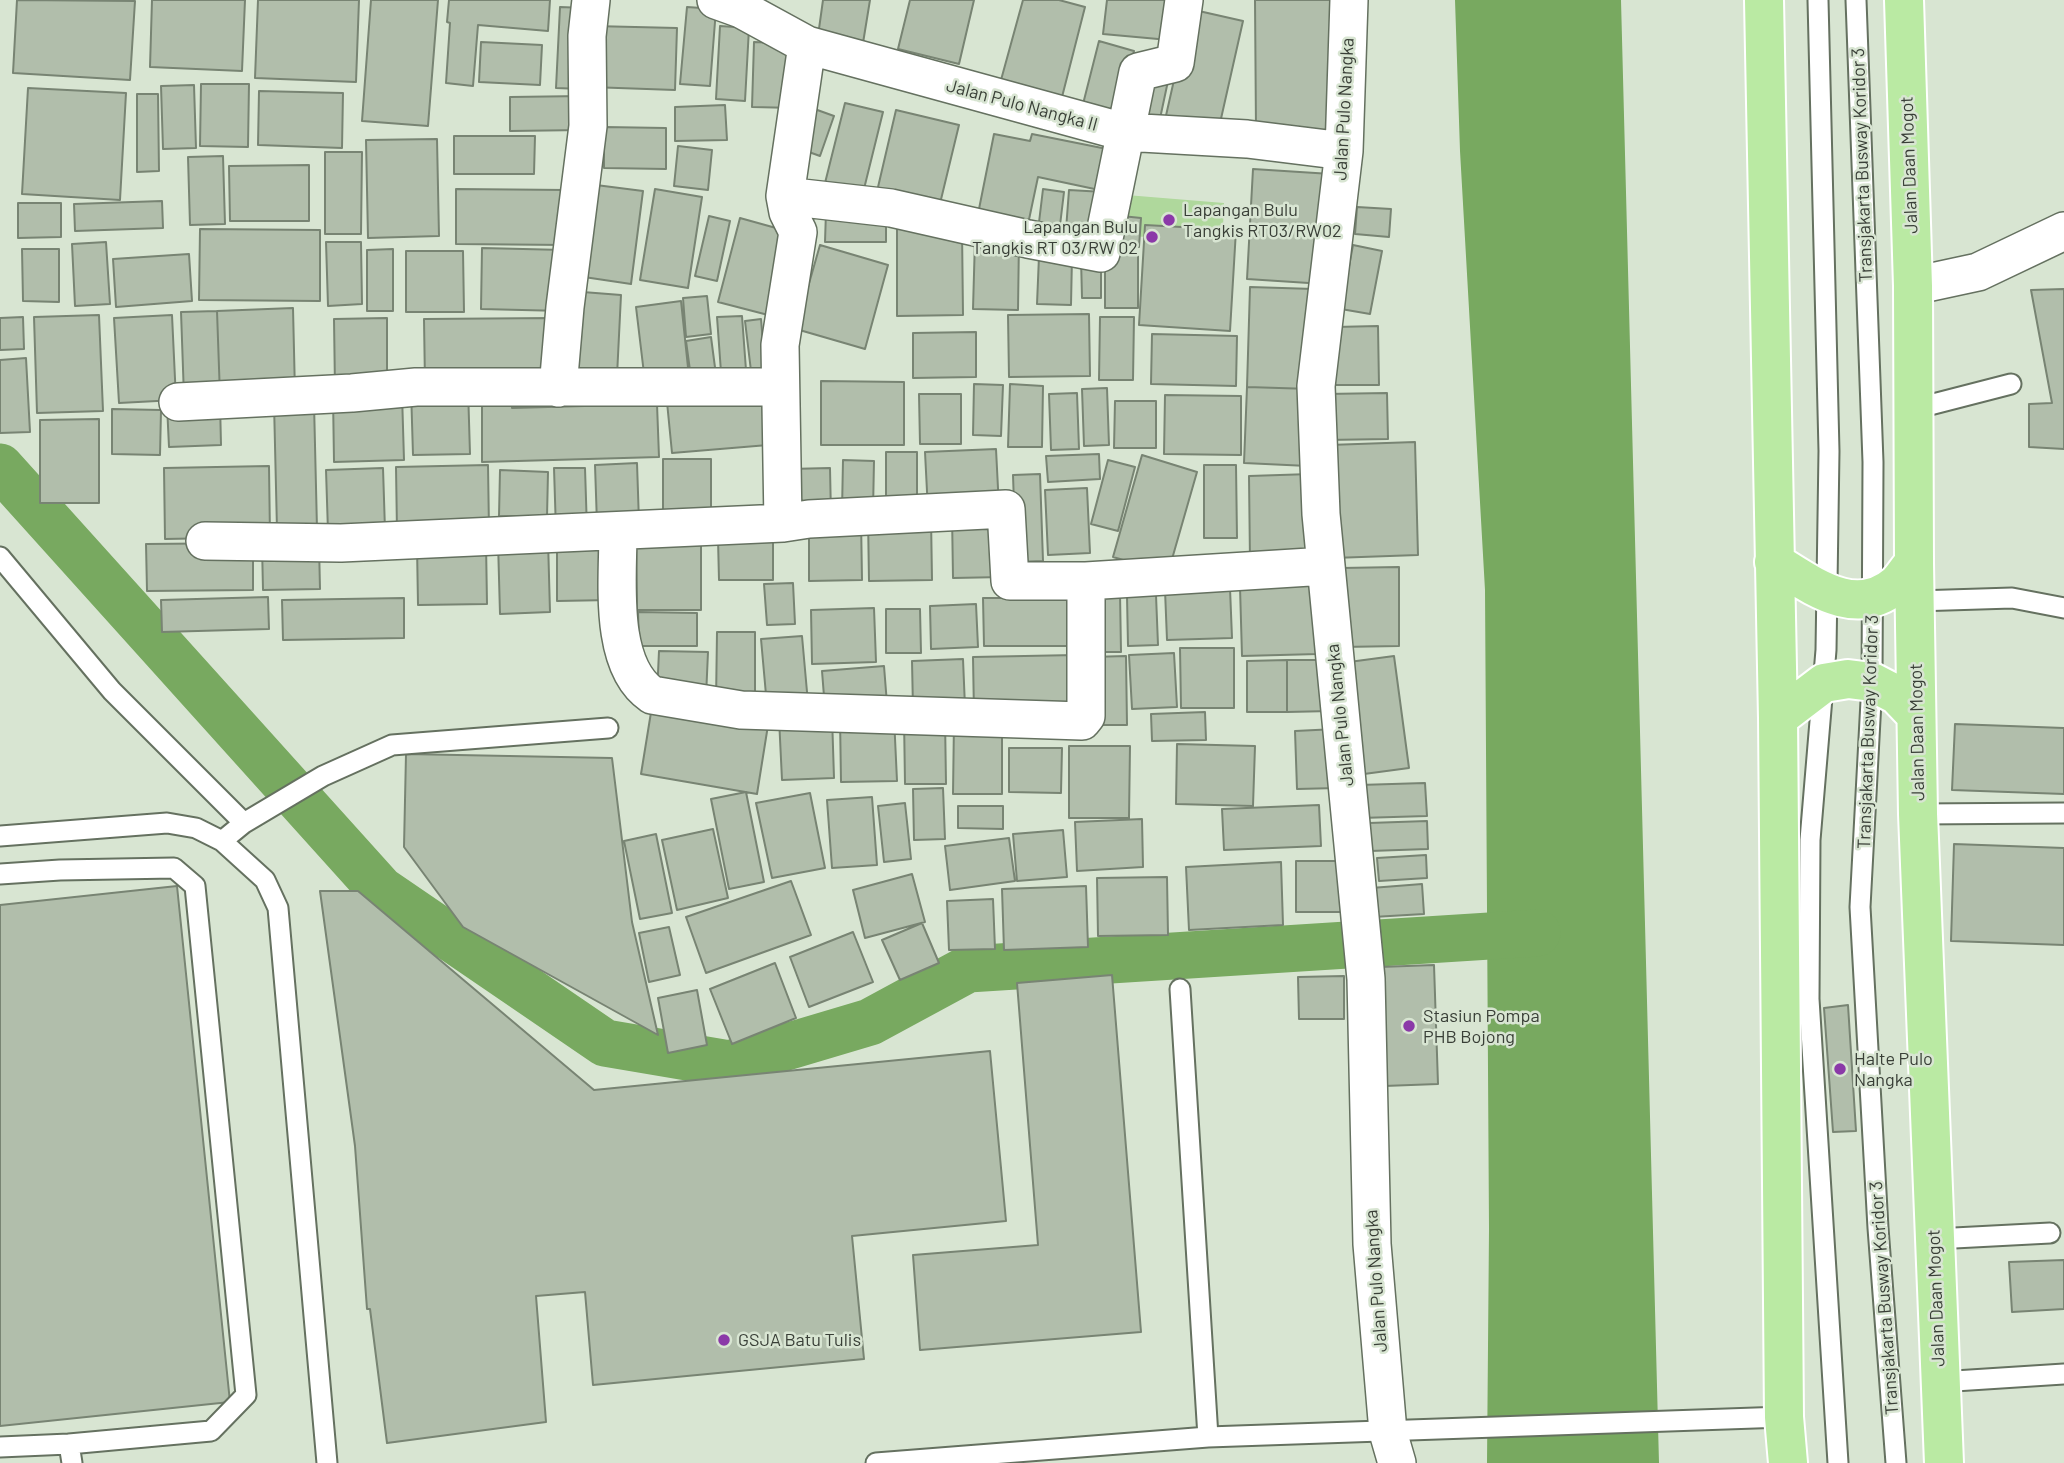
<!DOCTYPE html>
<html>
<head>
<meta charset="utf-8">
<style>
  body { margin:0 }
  canvas { display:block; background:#d8e5d2 }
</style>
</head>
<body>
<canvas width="2064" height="1463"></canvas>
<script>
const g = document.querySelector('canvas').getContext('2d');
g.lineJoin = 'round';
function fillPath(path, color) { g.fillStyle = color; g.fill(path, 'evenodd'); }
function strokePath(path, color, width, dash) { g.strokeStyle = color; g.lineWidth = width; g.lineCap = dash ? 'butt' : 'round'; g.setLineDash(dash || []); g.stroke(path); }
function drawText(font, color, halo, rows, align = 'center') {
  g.font = font + ' Barlow,sans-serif'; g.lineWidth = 5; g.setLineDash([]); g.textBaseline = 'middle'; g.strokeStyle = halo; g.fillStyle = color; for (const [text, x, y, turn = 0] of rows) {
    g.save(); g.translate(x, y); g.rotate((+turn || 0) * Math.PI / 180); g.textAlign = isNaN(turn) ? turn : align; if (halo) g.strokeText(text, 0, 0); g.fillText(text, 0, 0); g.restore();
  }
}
const green = new Path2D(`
  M1114 194 1224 203 1222 251 1152 237 1115 236Z`);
const water = new Path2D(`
  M1455 0H1621L1659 1463H1487L1489 1229 1485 590 1460 151Z`);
const canal = new Path2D(`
  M0 467 381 890 605 1043 729 1064 870 1022 968 969 1537 933`);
const building = new Path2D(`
  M17 0 135 1 130 80 13 73Z
  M152 0H245L242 71 150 67Z
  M258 0H359L356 82 255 78Z
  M371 0H438L428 126 362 121Z
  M449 0H550L548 31 478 25 473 86 446 83 450 23 447 22Z
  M823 0H870L863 43 818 36Z
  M910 0H974L959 64 898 49Z
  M1023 0H1059L1085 7 1062 97 1001 80Z
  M1107 0H1173L1169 40 1103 34Z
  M1255 0H1341L1343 130 1256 131Z
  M560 7 585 8 582 89 556 88Z
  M687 7 716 9 710 86 680 84Z
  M1190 9 1243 21 1218 132 1165 120Z
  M593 26 677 28 675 90 590 87Z
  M720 26 749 28 745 101 716 99Z
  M1099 41 1134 51 1117 117 1082 108Z
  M481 42 542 45 540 85 479 82Z
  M754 42 796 44 795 108 752 107Z
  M1145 77 1168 81 1158 128 1135 123Z
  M201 84H249L248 147 200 146Z
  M194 85 196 148 163 149 161 86Z
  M28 88 126 93 120 200 22 194Z
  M259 91 343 93 342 148 258 145Z
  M137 94H158L159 171 137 172Z
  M583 96V130L510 131V97Z
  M845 103 883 112 861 201 823 191Z
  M725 105 727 140 675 141V107Z
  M809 107 834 116 820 156 795 147Z
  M896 110 959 125 937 216 875 200Z
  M604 127 666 128V169L604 168Z
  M994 134 1030 141 1032 134 1112 150 1104 191 1038 177 1027 229 977 219Z
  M454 136H535L534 174H454Z
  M437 139 439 236 368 238 366 140Z
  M678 146 712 150 708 190 674 186Z
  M325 152H362L361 234H325Z
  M223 156 225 224 190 225 188 157Z
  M309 165V221H230L229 166Z
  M1253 169 1331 174 1324 284 1247 279Z
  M596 185 643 191 631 284 584 277Z
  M456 189 567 190 566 245 456 244Z
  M655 189 702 197 688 288 640 280Z
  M1043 189 1064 192 1058 242 1037 239Z
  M1069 190 1104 192 1100 246 1065 243Z
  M162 201 163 228 75 231 74 204Z
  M18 203H61V237L18 238Z
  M1357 207 1391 209 1389 237 1355 234Z
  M826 211H886V242H825Z
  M1112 215 1141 218 1139 247 1109 245Z
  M709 216 730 221 717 281 695 276Z
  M740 218 794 233 772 316 718 302Z
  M1145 225 1236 230 1230 331 1139 325Z
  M200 229 320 230V301L199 300Z
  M897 229H962L963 315 897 316Z
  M975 239H1019L1018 310 973 309Z
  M106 242 110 304 75 306 72 244Z
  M326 242H361L362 304 328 306Z
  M820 245 888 265 865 349 796 329Z
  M1353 245 1382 251 1370 314 1341 309Z
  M482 248 564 250 563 311 481 309Z
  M22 249H59V302L23 301Z
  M393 249V311H367V250Z
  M406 251H463L464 312H406Z
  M189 254 192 301 116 307 113 259Z
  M1105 254H1138V308H1105Z
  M1039 256 1072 257 1071 305 1037 304Z
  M1101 257V298H1082L1081 258Z
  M1250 287 1314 289 1311 389 1247 387Z
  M2064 289V449L2029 447V404L2052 403 2031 290Z
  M570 291 621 295 617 376 565 373Z
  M707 296 711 334 686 337 683 298Z
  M681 301 689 377 645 382 636 307Z
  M293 308 295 393 220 396 217 311Z
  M217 311 220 396 184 397 181 312Z
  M1089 314 1090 376 1009 377 1008 315Z
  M99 315 103 411 37 413 34 317Z
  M172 315 176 400 119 403 114 318Z
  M742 316 746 370 721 372 717 317Z
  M23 317 24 349 0 350V318Z
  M1100 317H1134L1133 380H1099Z
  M387 318V388L335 389 334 319Z
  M554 318 555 383 425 384 424 319Z
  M761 319 763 343 773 368 751 371 745 321Z
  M1378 326 1379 385H1335V327Z
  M976 332V377L913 378V333Z
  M1152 334 1237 336 1236 386 1151 384Z
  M711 337 716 375 691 378 686 341Z
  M26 358 30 432 0 433V360Z
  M821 381 904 382V445H821Z
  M974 384 1003 385 1001 436 973 435Z
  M1010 384 1043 386 1042 447H1008Z
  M1247 387 1311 389 1308 466 1244 463Z
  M468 388 470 454 413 455 411 389Z
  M1107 388 1109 445 1084 446 1082 389Z
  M512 389V408L657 404 659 457 482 462V390Z
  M1077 393 1079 449 1051 450 1049 394Z
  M1387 393 1388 439 1326 440 1325 394Z
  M402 394 404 460 334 462 333 396Z
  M919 394H961V444H920Z
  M764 395 768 445 672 453 667 402Z
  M1165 395 1241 396V455L1164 454Z
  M1115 401H1156V448H1114Z
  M220 403 221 445 169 447 167 405Z
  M274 403H314L317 529 277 530Z
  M112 409 161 410 160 455 112 454Z
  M99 419V503H40V420Z
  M1415 442 1418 555 1333 558 1329 445Z
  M996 449 999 508 928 511 925 452Z
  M886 452H917V508H886Z
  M1099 454 1100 479 1048 482 1046 456Z
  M1142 455 1197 472 1168 573 1113 557Z
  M663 459H711V511H663Z
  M843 460 874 461 873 511H842Z
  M1108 460 1135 467 1118 531 1091 524Z
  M637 463 639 522 597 524 595 465Z
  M488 465 489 530 397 532 396 467Z
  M1204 465H1236L1237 538H1204Z
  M269 466 270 537 165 539 164 468Z
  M383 468 385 530 328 532 326 470Z
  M554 468H585L587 530 556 531Z
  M830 468 831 516 791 518 789 469Z
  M500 470 548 472 547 517 499 516Z
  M1040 474 1043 561 1016 562 1013 475Z
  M1311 474 1312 561 1250 562 1249 476Z
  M1087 488 1090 553 1048 555 1045 490Z
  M1003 513 1004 577 953 578 952 514Z
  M931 517 932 580 869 581 868 518Z
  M861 518 862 580 809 581V519Z
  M701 533V610H637L636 534Z
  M557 537H611V600L557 601Z
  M773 538V580H719L718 539Z
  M548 540 550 612 500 614 498 542Z
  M253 543V590L147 591 146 544Z
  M486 543 487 604 418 605 417 546Z
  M262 545H319L320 589 263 590Z
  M1399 567V646L1342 647 1341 568Z
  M793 583 795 624 767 625 764 584Z
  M1317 585 1318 654 1242 656 1240 587Z
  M1230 588 1232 638 1167 640 1165 590Z
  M1090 593H1120L1121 652H1091Z
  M1156 595 1158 645 1128 646 1127 596Z
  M268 597 269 629 162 632 161 600Z
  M404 598V638L283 640 282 600Z
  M983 598H1082V646H984Z
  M976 604 978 647 931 649 930 606Z
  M874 608 876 662 812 664 811 610Z
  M886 609H920L921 653H886Z
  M638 612 697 613V646H639Z
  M717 632H755V702H716Z
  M802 636 808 703 767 706 761 639Z
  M1180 648H1234V708H1181Z
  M659 651 708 652 706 697 657 695Z
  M1174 653 1177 707 1132 709 1129 655Z
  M1076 655 1077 712 974 714 973 657Z
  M1126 656 1127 725H1092L1091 657Z
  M1394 656 1409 768 1364 774 1349 662Z
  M963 659 965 707 913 709 912 661Z
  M1287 660V712H1247V661Z
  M1287 660H1331V711L1287 712Z
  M884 666 887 704 825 709 822 671Z
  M653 700 769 719 757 794 641 774Z
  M1205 712 1206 740 1152 741 1151 714Z
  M832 716 834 778 782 780 779 718Z
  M894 717 897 781 841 782 840 718Z
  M904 718H945L946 784H905Z
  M954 721 1002 722V794H953Z
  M1955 724 2064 728V794L1952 790Z
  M1336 729 1338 788 1297 789 1295 731Z
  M1177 744 1255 746 1253 806 1176 804Z
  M1069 746H1130L1129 818H1069Z
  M1009 748H1062L1061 793 1009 792Z
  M406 754 612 758 632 922 658 1035 463 927 404 847Z
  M1425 783 1427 816 1360 818 1359 785Z
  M943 788 945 839 914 840 913 789Z
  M746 792 764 882 729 889 711 799Z
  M810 793 825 868 772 878 756 803Z
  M872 797 877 865 832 868 827 800Z
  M905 803 911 859 884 862 878 806Z
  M1319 805 1321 846 1224 850 1222 809Z
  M958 806H1003V829L958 828Z
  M1142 819 1143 867 1077 871 1075 822Z
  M1427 821 1428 849 1370 851 1369 823Z
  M713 829 728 898 677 910 662 840Z
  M1063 830 1067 877 1017 881 1013 834Z
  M656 834 672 913 640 919 624 841Z
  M1009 838 1015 881 950 890 945 846Z
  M1954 844 2064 848V945L1951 941Z
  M1426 855 1427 878 1379 881 1377 858Z
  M1296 861H1347L1346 912H1296Z
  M1281 862 1283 925 1189 930 1186 867Z
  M912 874 925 922 865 938 853 890Z
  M1167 877 1168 935 1098 936 1097 878Z
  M791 881 811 935 706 973 686 917Z
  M1422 884 1424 914 1373 917 1371 888Z
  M177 886 230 1402 0 1426V905Z
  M1086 886 1088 947 1004 950 1002 889Z
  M320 891H358L594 1090 990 1051 1006 1221 852 1236 864 1359 593 1385 585 1292 536 1296 546 1422 387 1443 370 1309H367L355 1146Z
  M993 899 995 949 949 950 947 901Z
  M922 923 939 963 900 980 882 940Z
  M669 927 680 975 649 982 639 933Z
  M853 932 873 982 809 1007 790 957Z
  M775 963 796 1018 732 1044 710 989Z
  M1434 965 1438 1084 1384 1086 1380 967Z
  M1112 975 1141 1332 920 1350 913 1255 1038 1245 1017 983Z
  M1344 976V1019H1299L1298 977Z
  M697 990 707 1045 668 1053 658 998Z
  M1848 1005 1856 1131 1833 1132 1824 1008Z
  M2064 1260V1309L2012 1312 2009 1262Z`);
const service = new Path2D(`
  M1818 0 1829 451 1826 650 1810 840 1809 999 1838 1463
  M1856 0 1873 462 1872 682 1860 907 1878 1228 1896 1463
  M1914 409 2011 384
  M0 557 112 691 244 823
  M1916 601 2012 598 2064 608
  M1918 814 2064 813
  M0 836 167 823 196 828 222 841 265 880 278 908 327 1463
  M222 841 244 823 323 776 392 745 608 728
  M0 874 60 870 174 868 195 886 246 1395 211 1431 69 1444
  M1180 989 1208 1437
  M1935 1239 2050 1233
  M1939 1382 2064 1374
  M0 1447 69 1444 72 1463
  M876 1463 1208 1437 1784 1417`);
const minor = new Path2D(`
  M716 0 741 9 807 45 1124 132 1247 139 1344 151
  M1349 0 1344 151 1316 386 1321 514 1366 979 1372 1244 1388 1432 1397 1463
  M807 45 785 196 788 212 798 232 780 345 783 523 809 519 1006 509 1010 581H1086L1326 566
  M785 196 891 208 1028 239 1101 253 1138 72 1175 63 1184 0
  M1913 286 1978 272 2064 231
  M558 388 565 307 588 126 587 36 591 0
  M178 402 352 393 416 387H780
  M618 531C618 579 608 665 652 695L741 710 1082 721 1086 716V581
  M205 541 341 543 783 523`);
const trunk = new Path2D(`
  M1764 0 1778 718 1784 1417 1788 1463
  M1904 0 1913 286 1914 563 1918 814 1944 1463
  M1774 562C1812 585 1855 620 1897 584 1903 578 1908 569 1914 563
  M1778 718 1824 683 1848 679 1872 682 1897 695 1916 715`);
const markers = [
  [1169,220,7,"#8b39a8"],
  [1152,237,7,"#8b39a8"],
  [1409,1026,7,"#8b39a8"],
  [1840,1069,7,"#8b39a8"],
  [724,1340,7,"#8b39a8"]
];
const streetNames = [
  ["Jalan Pulo Nangka II",1022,105,15],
  ["Jalan Pulo Nangka",1344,109,-87],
  ["Transjakarta Busway Koridor 3",1862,165,-92],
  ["Jalan Daan Mogot",1909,165,-92],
  ["Jalan Pulo Nangka",1340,715,-96],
  ["Transjakarta Busway Koridor 3",1868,732,-88],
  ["Jalan Daan Mogot",1917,732,-91],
  ["Jalan Pulo Nangka",1376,1281,-94],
  ["Transjakarta Busway Koridor 3",1884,1298,-94],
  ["Jalan Daan Mogot",1936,1298,-92]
];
const poiNames = [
  ["Lapangan Bulu",1183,210],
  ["Tangkis RT03/RW02",1183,231],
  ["Lapangan Bulu",1138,227,"right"],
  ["Tangkis RT 03/RW 02",1138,248,"right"],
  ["Stasiun Pompa",1423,1016],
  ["PHB Bojong",1423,1037],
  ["Halte Pulo",1854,1059],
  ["Nangka",1854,1080],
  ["GSJA Batu Tulis",738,1340]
];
fillPath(green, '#afd89c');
fillPath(water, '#78a960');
strokePath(canal, '#78a960', 47);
fillPath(building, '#b1beab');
strokePath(building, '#788473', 2);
strokePath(service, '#657160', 23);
strokePath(minor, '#657160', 40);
strokePath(trunk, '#fff', 42);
strokePath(service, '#fff', 19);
strokePath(minor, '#fff', 37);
strokePath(trunk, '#baeaa3', 38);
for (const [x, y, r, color] of markers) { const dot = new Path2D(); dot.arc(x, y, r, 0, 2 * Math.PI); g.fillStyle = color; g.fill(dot); strokePath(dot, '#d8e5d2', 2.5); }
drawText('18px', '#393f37', '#d8e5d2', streetNames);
drawText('18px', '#393f37', '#d8e5d2', poiNames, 'left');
</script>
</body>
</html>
